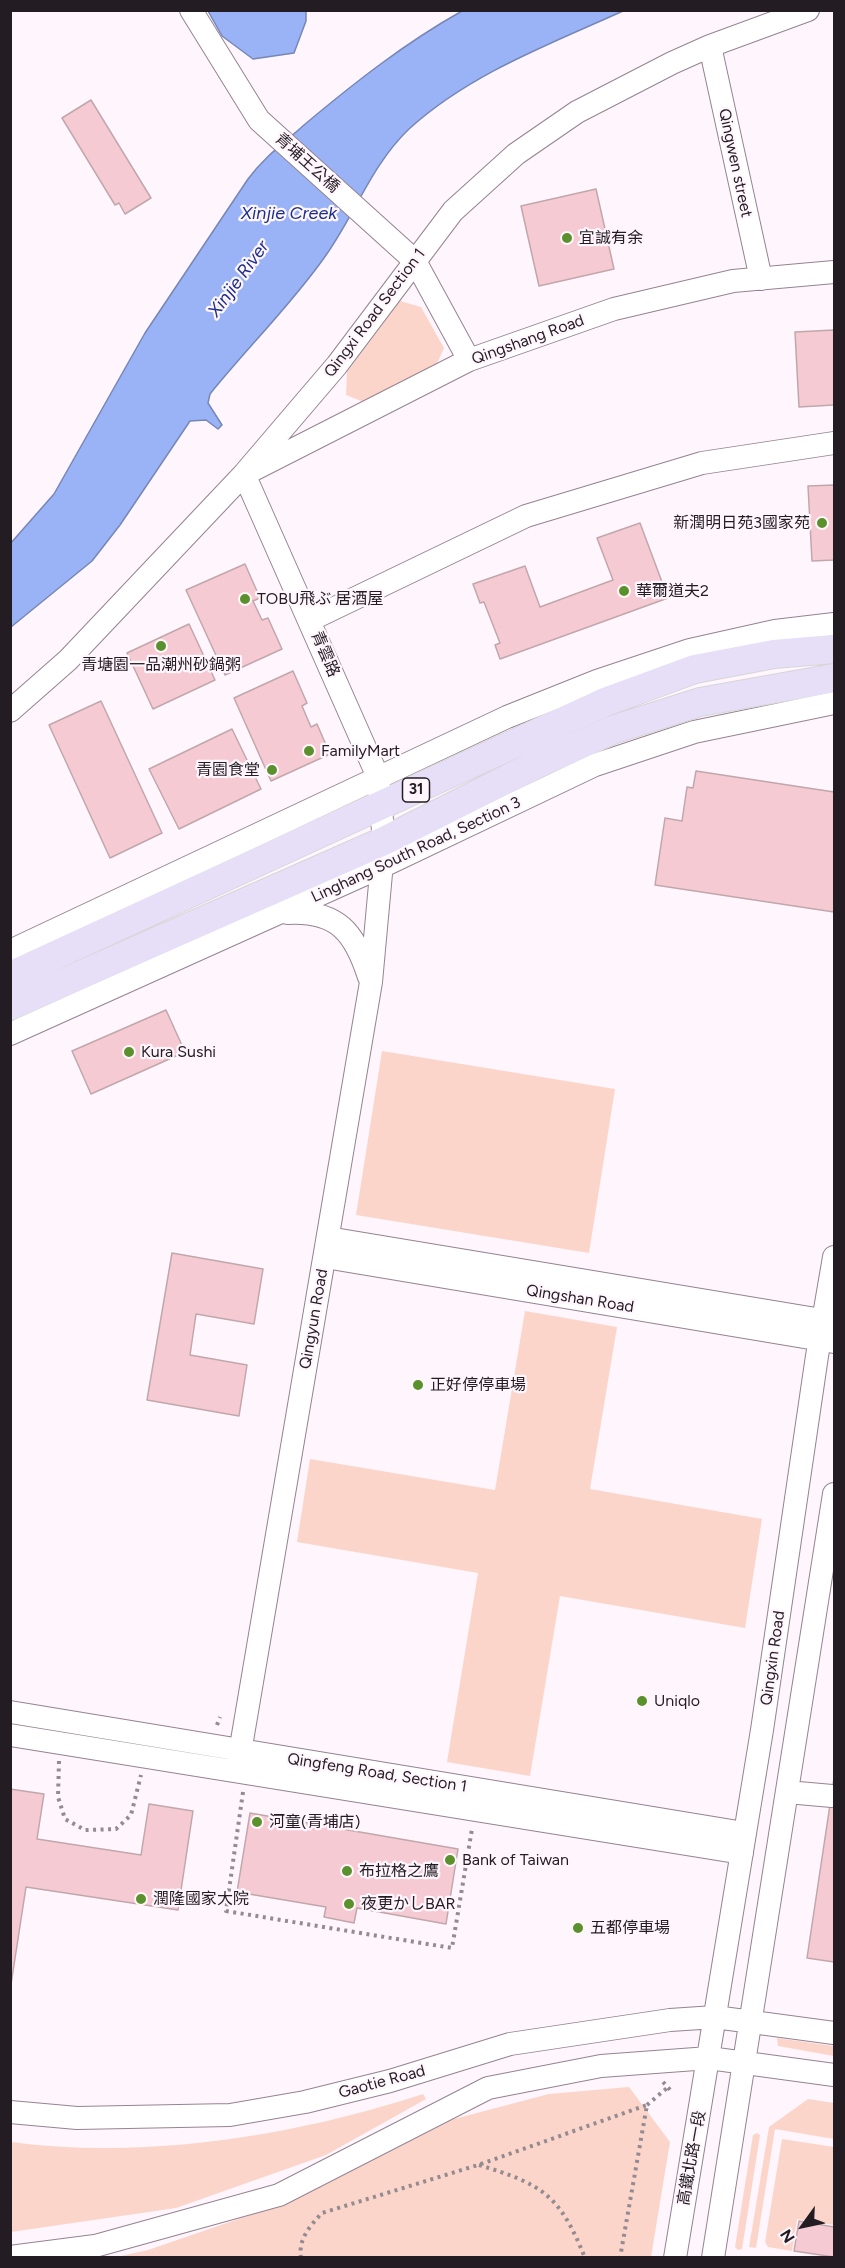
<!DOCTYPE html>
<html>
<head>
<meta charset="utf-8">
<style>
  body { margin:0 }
  #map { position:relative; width:845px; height:2268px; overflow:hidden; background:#fef6fc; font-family:Figtree,sans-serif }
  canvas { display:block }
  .frame { position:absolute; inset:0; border:12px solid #231c22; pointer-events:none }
  .north { position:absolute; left:773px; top:2196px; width:60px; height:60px; -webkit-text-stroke:4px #fef6fc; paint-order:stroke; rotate:237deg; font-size:16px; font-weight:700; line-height:24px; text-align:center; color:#231c22 }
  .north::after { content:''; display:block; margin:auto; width:21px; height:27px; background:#231c22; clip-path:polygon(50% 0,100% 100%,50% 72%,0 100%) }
</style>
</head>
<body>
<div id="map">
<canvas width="845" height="2268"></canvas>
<div class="frame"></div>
<div class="north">N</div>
</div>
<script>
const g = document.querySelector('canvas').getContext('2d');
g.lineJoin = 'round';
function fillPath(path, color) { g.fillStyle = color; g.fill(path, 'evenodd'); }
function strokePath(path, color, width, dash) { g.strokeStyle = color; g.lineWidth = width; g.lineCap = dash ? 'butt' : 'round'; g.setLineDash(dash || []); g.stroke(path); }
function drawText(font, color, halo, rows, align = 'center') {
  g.font = font + ' Figtree,"Noto Sans TC","Noto Sans JP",sans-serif'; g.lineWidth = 4.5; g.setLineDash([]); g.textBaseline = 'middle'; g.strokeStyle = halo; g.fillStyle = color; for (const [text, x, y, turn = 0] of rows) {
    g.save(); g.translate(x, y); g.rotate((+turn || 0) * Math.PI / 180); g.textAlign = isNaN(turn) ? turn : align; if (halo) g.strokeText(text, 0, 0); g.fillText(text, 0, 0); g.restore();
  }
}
const green = new Path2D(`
  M400 301 421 307 444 348 435 368 366 403 346 395 347 372Z
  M382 1051 615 1089 589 1253 356 1215Z
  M525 1311 617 1327 590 1489 762 1519 745 1628 560 1596 530 1776 447 1762 478 1573 297 1542 310 1459 495 1490Z
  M777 2038 834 2046V2056L778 2046Z
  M629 2087 670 2142 651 2257 112 2258 148 2250 253 2214 324 2185 454 2119 549 2094Z
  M423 2094 426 2099 326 2155 176 2208 11 2232V2142C144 2160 295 2136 423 2094Z
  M808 2099 834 2103V2139L775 2129 756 2248 749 2247 769 2127Z
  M757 2133 760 2135 742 2249 738 2250 735 2247 753 2135Z
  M782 2139 834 2147V2225L797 2219 792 2251 768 2247 765 2242Z`);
const water = new Path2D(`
  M208 11H306V21L294 53 253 59 222 36Z
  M462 11H623C550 44 469 74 409 129 371 165 354 217 324 258 290 306 247 348 210 394L208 403 222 425 218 429 206 420 190 421 120 525 92 561 11 627 10 544 54 494 145 333 248 179C265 156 283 144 304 125 354 83 405 43 462 11Z`);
const building = new Path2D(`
  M91 100 151 198 125 214 119 203 115 205 62 118Z
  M596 189 614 269 539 286 521 206Z
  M834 330V405L799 407 795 332Z
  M834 485V560L812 561 808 486Z
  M640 523 668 598 500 659 495 645 500 643 484 602 480 603 473 584 525 566 540 607 613 580 597 538Z
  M245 564 260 598 253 601 262 620 268 618 282 649 225 675 186 590Z
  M189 624 215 680 153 709 127 653Z
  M293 671 307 703 302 706 311 727 317 724 330 754 271 781 234 698Z
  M101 701 162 833 110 858 49 725Z
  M232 729 261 789 179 829 149 769Z
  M696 771 834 792V912L655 885 665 818 682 821 687 787 693 788Z
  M166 1010 185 1052 91 1094 72 1051Z
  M172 1253 263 1269 254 1324 196 1314 190 1355 247 1365 239 1416 147 1400Z
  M834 1778V1962L807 1958Z
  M10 1789 44 1794 37 1839 141 1855 149 1804 193 1811 178 1910 26 1887 10 1991Z
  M250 1813 458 1849 446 1924 357 1908 354 1923 324 1917 326 1907 237 1892Z
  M799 2221 834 2227V2257L794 2251Z`);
const path = new Path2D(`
  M217 1725 220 1717
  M59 1761 58 1797 65 1819 85 1830 116 1829 131 1815 141 1775
  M243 1792 226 1911 452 1948 472 1829
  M663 2082 673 2093
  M647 2105 667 2088
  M479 2165C542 2184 560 2195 585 2258
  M301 2258C298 2239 310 2226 322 2213L478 2165 647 2105 620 2258`);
const minor = new Path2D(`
  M191 10 259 120 415 261 469 360
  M710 46 761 279
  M251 471 469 360 614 309 733 281 834 272
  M310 620 526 516 702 463 834 443
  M10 711 68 660 244 474 337 365 453 211 516 154 577 112 672 63 710 46 808 10
  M287 913C338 910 355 933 369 977
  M10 951 507 717 597 681 690 650 775 631 834 624
  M10 1034 383 866 595 765 694 732 834 703
  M328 1238 834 1322
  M325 1257 834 1342
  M10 1712 744 1833
  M10 1735 742 1853
  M237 1770 371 982 384 841 378 777 244 474
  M787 1792 832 1796
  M10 2112 77 2118 230 2115 305 2102 390 2081 510 2044 670 2020 715 2017 834 2033
  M10 2257 95 2246 279 2195 488 2088 601 2066 709 2058 834 2075
  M675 2258 762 1730 817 1356 834 1257
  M713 2258 834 1494`);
const major = new Path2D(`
  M10 976 605 702 695 669 774 654 834 649
  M10 1006 384 841 537 764 612 730 700 702 834 678`);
const markers = [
  [567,238,6,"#5b912c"],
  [822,523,6,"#5b912c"],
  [624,591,6,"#5b912c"],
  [245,599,6,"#5b912c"],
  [161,646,6,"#5b912c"],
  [309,751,6,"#5b912c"],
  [272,770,6,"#5b912c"],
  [129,1052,6,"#5b912c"],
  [418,1385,6,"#5b912c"],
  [642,1701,6,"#5b912c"],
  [257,1822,6,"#5b912c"],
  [450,1860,6,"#5b912c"],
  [347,1871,6,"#5b912c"],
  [141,1899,6,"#5b912c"],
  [349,1904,6,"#5b912c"],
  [578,1928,6,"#5b912c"]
];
const shields = [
  [416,790,27]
];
const shieldNames = [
  ["31",416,790]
];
const streetNames = [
  ["青埔王公橋",307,163,42],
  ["Qingwen street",735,163,78],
  ["Qingxi Road Section 1",375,313,-53],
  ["Qingshang Road",528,340,-20],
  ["青雲路",325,654,67],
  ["Linghang South Road, Section 3",416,850,-25],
  ["Qingshan Road",580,1299,9],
  ["Qingyun Road",314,1319,-80],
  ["Qingxin Road",773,1658,-82],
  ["Qingfeng Road, Section 1",377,1773,9],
  ["Gaotie Road",382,2082,-15],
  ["高鐵北路一段",692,2158,-80]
];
const poiNames = [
  ["宜誠有余",579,238],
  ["新潤明日苑3國家苑",810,523,"right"],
  ["華爾道夫2",636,591],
  ["TOBU飛ぶ 居酒屋",257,599],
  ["青塘園一品潮州砂鍋粥",161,665,"center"],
  ["FamilyMart",321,751],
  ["青園食堂",260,770,"right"],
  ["Kura Sushi",141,1052],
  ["正好停停車場",430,1385],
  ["Uniqlo",654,1701],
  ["河童(青埔店)",269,1822],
  ["Bank of Taiwan",462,1860],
  ["布拉格之鷹",359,1871],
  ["潤隆國家大院",153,1899],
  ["夜更かしBAR",361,1904],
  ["五都停車場",590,1928]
];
const waterNames = [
  ["Xinjie Creek",289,214],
  ["Xinjie River",239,279,-54]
];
fillPath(green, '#fcd5ca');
fillPath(water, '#9ab3f6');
strokePath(water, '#7686b6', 1.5);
fillPath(building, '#f6cad3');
strokePath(building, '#c1a7ac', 1.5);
strokePath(minor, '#958392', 24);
strokePath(major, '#d7d6d7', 30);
strokePath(path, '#928b91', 4, [3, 4.5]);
strokePath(minor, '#fff', 22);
strokePath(major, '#e7def8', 28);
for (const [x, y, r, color] of markers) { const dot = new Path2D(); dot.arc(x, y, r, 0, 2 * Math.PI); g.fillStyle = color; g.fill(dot); strokePath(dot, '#fef6fc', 2); }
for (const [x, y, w] of shields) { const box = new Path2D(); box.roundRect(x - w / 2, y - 12, w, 24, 4.5); g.fillStyle = '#fef6fc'; g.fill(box); strokePath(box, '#231c22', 1.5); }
drawText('bold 15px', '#231c22', null, shieldNames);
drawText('16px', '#231c22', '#fef6fc', streetNames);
drawText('16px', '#231c22', '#fef6fc', poiNames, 'left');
drawText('italic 18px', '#1c2f8c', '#fef6fc', waterNames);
</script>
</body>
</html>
